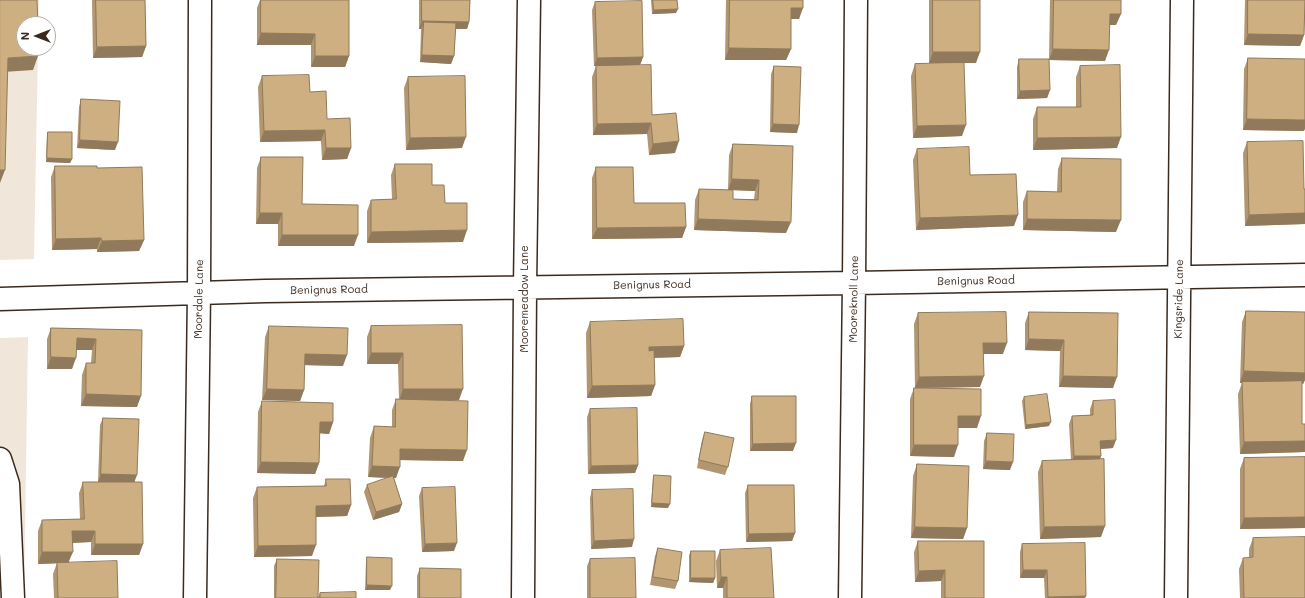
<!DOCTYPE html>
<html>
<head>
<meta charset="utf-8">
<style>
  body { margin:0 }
  #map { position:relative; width:1305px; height:598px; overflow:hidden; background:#fff; font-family:Mali,sans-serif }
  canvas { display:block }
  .north { position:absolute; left:16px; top:16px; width:40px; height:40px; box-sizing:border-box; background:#fff; border:1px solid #b1aaa5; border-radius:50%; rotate:270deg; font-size:11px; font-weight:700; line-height:16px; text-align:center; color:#3b2a1e }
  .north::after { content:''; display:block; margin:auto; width:14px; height:18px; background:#3b2a1e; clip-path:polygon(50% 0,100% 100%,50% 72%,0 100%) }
</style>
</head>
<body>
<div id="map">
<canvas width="1305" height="598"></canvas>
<div class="north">N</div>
</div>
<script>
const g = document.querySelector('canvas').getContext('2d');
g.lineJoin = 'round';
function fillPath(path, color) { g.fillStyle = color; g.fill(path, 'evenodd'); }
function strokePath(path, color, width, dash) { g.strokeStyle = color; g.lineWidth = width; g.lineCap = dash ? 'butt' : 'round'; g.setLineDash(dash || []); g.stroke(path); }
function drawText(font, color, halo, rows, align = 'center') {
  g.font = font + ' Mali,sans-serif'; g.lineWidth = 3; g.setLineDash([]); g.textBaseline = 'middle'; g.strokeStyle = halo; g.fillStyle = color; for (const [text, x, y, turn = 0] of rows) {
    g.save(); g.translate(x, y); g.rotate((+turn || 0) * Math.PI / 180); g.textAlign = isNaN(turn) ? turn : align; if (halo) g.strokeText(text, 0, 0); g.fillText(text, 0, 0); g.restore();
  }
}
const built = new Path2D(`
  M0 0H39L38 24H24V48H38L34 259 0 260Z
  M28 337 24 598H0V338Z`);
const minor = new Path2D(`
  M0 299 265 291 854 283 1305 275
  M0 459 8 484 13 598
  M195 598 199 293 200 0
  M523 598 525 287 529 0
  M850 598 854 283 856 0
  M1176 598 1182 0`);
const wall = new Path2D(`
  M92 0H145L146 46 142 57 93 58Z
  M260 0H349V56L345 67H311V45H257V8Z
  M419 0H470L469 22 467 29H455L454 56 451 64 420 62 421 29H419Z
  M651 0H677L676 13 652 14Z
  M726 0H803L799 19H791V49L786 60H725Z
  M929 0H980L976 63H929Z
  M1050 0H1121L1116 25H1110L1105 61 1049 60Z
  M1245 0H1305L1304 35 1300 46 1244 45Z
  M595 2 643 57 640 65 594 66 592 10Z
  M1248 58 1304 131 1243 130 1244 69Z
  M1019 59 1050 90 1047 98 1017 99V67Z
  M915 64 962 136 913 138 911 76Z
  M596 66 652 115 675 153 649 155 647 134 593 135 592 77Z
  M774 66 797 133 770 132 771 74Z
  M1080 66 1117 148 1033 150V119L1037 107H1076V77Z
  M262 76 310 92 327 119 351 148 347 159 322 160 321 141 260 142 258 87Z
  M408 77 462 148 406 150 404 88Z
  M81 99 115 150 77 148 79 107Z
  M48 132 72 159 70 163 46 162 47 136Z
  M1247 142 1304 189H1305V224L1245 226 1243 153Z
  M733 144 793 146 786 233 694 230 695 200 699 189 728 190 729 155ZM733 190 755 191 754 199H733Z
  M917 149 970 175 1014 226 916 230 913 160Z
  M261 157 302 204 354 246H278V224H256L257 168Z
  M1062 158 1116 232 1023 230V202L1027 191 1057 192 1058 169Z
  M395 164 432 185 463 242 367 243V211L371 200 392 199 391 175Z
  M55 166 97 168 144 240 139 251 97 252V249L52 250 51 177Z
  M596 167 634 203 686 227 682 238 592 239V178Z
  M1246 311 1305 312V380L1303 384H1302V424H1305V452L1240 454 1238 394 1242 383H1240L1242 322Z
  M1029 312 1118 313 1113 388 1059 387 1060 351 1025 350V323Z
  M918 313 1003 354H983L980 387 915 388 914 324Z
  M590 322 684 346 680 357 654 358 655 385 651 396 587 398 586 333Z
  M269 326 343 366 304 365V390L300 401 262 400 265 337Z
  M371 326 459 400H441L463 461 400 460 396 478H394L402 504 399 512 373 520 364 492 367 485 388 478 368 477 370 438 374 426 392 427V410L396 399H399L398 364H367V337Z
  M51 328 142 330 137 407 81 406 82 375 86 363H91L92 350H76L72 369H47V339Z
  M914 388 977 428H958L954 457 910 456V399Z
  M752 396 793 451H750V404Z
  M1024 397 1049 426 1025 429 1022 401Z
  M262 401 333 422 329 434 320 433 319 463 315 474 257 473 258 412Z
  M1093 401 1113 448 1101 449V456L1100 459 1101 537 1040 539 1038 472 1042 461 1071 460 1069 424 1072 416 1090 415V409Z
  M590 409 638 465 635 473 588 474 587 417Z
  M103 418 135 482 143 544 139 555H91V542L72 543 69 562 118 598H54L53 574 57 563 38 564V531L42 520 80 519 79 493 83 482H108H98L100 425Z
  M705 432 728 467 725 475 697 468 702 440Z
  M987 433 1010 470 983 469 984 441Z
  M1305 457V528L1240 529V469L1244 458Z
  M917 464 967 528 963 539 911 538 913 476Z
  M654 475 668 508 651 507 653 479Z
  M326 479 351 505 347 516 316 517 312 556 254 557 253 498 257 487 324 486Z
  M748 485 795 533 792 541 746 542 745 493Z
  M422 488 454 551 422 552 419 496Z
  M592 490 632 547 591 549 590 498Z
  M1253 538 1305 598H1240L1239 569 1243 558H1249V549Z
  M918 541 984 598H941V581L915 582 914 552Z
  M1022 544 1085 598H1045L1044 578H1020V552Z
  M658 548 678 581 675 589 650 585 655 556Z
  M720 550 774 598H723V588H717L716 561Z
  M691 551 715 578 713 583 689 582V555Z
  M367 557 390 590H365L366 561Z
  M277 559 318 597 320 593 356 598H274V566Z
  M590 559 636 598H587V566Z
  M420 568 461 598H417V576Z`);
const shadedWall = new Path2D(`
  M791 8H803L799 19H787Z
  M678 9 676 13 652 14 654 10Z
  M1110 14H1121L1116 25H1106Z
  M422 21 469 22 467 29H423L424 22 421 29H419Z
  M261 33 315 34 311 45H257Z
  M1248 34 1304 35 1300 46 1244 45Z
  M146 46 142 57 93 58 97 47Z
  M729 48 791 49 786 60H725Z
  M1053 49 1109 50 1105 61 1049 60Z
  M933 52H980L976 63H929Z
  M422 55 454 56 451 64 420 62Z
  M38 56 33 70 3 72 8 58Z
  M315 56H349L345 67H311Z
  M643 57 640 65 594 66 597 58Z
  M1050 90 1047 98 1017 99 1020 91Z
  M1247 119 1305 120V129L1304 131 1243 130Z
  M651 123 647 134 593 135 597 124Z
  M773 124 799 125 797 133 770 132Z
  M966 125 962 136 913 138 917 126Z
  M325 130 321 141 260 142 264 131Z
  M466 137 462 148 406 150 410 138Z
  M1121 137 1117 148 1033 150 1037 138Z
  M80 140 118 142 115 150 77 148Z
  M679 141 675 153 649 155 653 144Z
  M326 148H351L347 159 322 160Z
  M47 158 72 159 70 163 46 162Z
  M0 170H5L0 183Z
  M732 179 759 180 755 191 728 190Z
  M260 213H282L278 224H256Z
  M1305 213V224L1245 226 1249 215Z
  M1018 215 1014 226 916 230 920 218Z
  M698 219 791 222 786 233 694 230Z
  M1027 219 1121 220 1116 232 1023 230Z
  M686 227 682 238 592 239 597 228Z
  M467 230 463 242 367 243 371 232Z
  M282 235H358L354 246H278Z
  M101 238 97 249 52 250 56 239Z
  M144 240 139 251 97 252 102 241Z
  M77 338 96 339 92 350H73Z
  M1029 339 1064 340 1060 351 1025 350Z
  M983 343H1007L1003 354H979Z
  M684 346 680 357 645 358 649 347Z
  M371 353H403L398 364H367Z
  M305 354 347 355 343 366 301 365Z
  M51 357 76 358 72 369H47Z
  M1244 371 1305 373V380L1303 384 1240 383Z
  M984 376 980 387 915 388 919 377Z
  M1063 376 1117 377 1113 388 1059 387Z
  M655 385 651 396 587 398 592 386Z
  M267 389 304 390 300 401 262 400Z
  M403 389H463L459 400 399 401Z
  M86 394 141 396 137 407 81 406Z
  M958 416H981L977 428H954Z
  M320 422H333L329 434 316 433Z
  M1051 422 1049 426 1025 429 1026 425Z
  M1116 440 1113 448 1098 449 1100 441Z
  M1305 441V452L1240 454 1244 442Z
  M796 443 793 451H750L753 444Z
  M914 445H958L954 457 910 456Z
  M400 449 467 450 463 461 396 460Z
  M1074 456H1101L1098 464H1071Z
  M986 461 1013 462 1010 470 983 469Z
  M261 462 319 463 315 474 257 473Z
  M638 465 635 473 588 474 591 466Z
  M372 466 400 467 396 478 368 477Z
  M101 474 137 475 134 483 98 482Z
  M652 503 670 504 668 508 651 507Z
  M402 504 399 512 373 520 376 512Z
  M351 505 347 516 312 517 316 506Z
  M1305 517V528L1240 529 1244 518Z
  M1105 526 1101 537 1040 539 1044 527Z
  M915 527 967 528 963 539 911 538Z
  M72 531H95L91 542 68 543Z
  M795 533 792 541 746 542 749 534Z
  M634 539 632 547 591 549 594 541Z
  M457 543 454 551 422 552 425 544Z
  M95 544H143L139 555H91Z
  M316 545 312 556 254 557 258 546Z
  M42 552H73L68 563 38 564Z
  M945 570 941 581 915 582 919 571Z
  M1023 570H1047L1044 578H1020Z
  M721 577H727L723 588H717Z
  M691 578H715L713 583 689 582Z
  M367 585 392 586 390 590H365Z
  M1086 596 1085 598H1047L1048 597Z`);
const building = new Path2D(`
  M0 0H37L38 24H24V48H38V56L8 58 5 170H0Z
  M96 0H145L146 46 97 47Z
  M261 0H349V56H315V34L261 33Z
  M422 0H470L469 22 422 21Z
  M653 0H677L678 9 654 10Z
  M730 0H803V8H791V49L729 48Z
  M933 0H980V52H933Z
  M1054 0H1121V14H1110L1109 50 1053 49Z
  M1248 0H1305L1304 35 1248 34Z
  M642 1 643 57 597 58 595 2Z
  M424 22 456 23 454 56 422 55Z
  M1248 58 1305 59V120L1247 119Z
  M1019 59H1049L1050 90 1020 91Z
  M964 63 966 125 917 126 915 64Z
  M651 65 652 115 676 113 679 141 653 144 651 123 597 124 596 66Z
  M1120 65 1121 137 1037 138V107H1081L1080 66Z
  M774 66 801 67 799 125 773 124Z
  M309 75 310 92 326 91 327 119 350 118 351 148H326L325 130 264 131 262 76Z
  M465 76 466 137 410 138 408 77Z
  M81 99 120 101 118 142 80 140Z
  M48 132H72V159L47 158Z
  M1303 141 1304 189H1305V213L1249 215 1247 142Z
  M733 144 793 146 791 222 698 219 699 189 733 190V199L758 200 759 180 732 179Z
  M969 147 970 175 1016 174 1018 215 920 218 917 149Z
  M261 157H303L302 204 358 205V235H282V213H260Z
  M1062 158 1121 159V220L1027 219V191L1061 192Z
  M395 164H432V185H444L445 203H467V230L371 232V200L396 199Z
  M55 166H97V168L142 167 144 240 102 241 101 238 56 239Z
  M596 167H633L634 203H685L686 227 597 228Z
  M1246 311 1305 312V373L1244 371Z
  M1006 312 1007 343H983L984 376 919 377 918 313Z
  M1029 312 1118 313 1117 377 1063 376 1064 340 1029 339Z
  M683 319 684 346 649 347V351L654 350 655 385 592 386 590 322Z
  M462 325 463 389H403V353H371V326Z
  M269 326 348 328 347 355 305 354 304 390 267 389Z
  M51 328 142 330 141 396 86 394V363H95L96 339 77 338 76 358 51 357Z
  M1302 381V424H1305V441L1244 442 1242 382Z
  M914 388 981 389V416H958V445H914Z
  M1047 394 1051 422 1026 425 1024 397Z
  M752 396H796V443L753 444Z
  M396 399 468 401 467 450 400 449V467L372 466 374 426 395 427Z
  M1115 400 1116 440 1100 441 1101 456H1074L1072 416 1093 415V401Z
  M262 401 333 403V422H320L319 463 261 462Z
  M637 408 638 465 591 466 590 409Z
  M103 418 139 419 137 475 101 474Z
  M705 432 734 438 728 467 699 460Z
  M987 433 1014 434 1013 462 986 461Z
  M1305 457V517L1244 518V458Z
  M1104 459 1105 526 1044 527 1042 461Z
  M917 464 969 466 967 528 915 527Z
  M654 475 671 476 670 504 652 503Z
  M393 476 402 504 376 512 367 485Z
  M326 479H350L351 505 316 506V545L258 546 257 487 326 486Z
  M83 482H142L143 544H95V531H72L73 552H42V520L84 519Z
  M748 485H794L795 533 749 534Z
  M455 487 457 543 425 544 422 488Z
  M633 489 634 539 594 541 592 490Z
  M1305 537V598H1244L1243 558 1253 557V538Z
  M918 541H984V598H945V570L919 571Z
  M1085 543 1086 596 1048 597 1047 570H1023L1022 544Z
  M658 548 682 552 678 581 653 577Z
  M771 548 774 598H727V577H721L720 550Z
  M691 551H715V578H691Z
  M367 557 392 558V586L367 585Z
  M635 558 636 598H590V559Z
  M277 559 319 560 318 598H276Z
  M117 561 118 598H58L57 563Z
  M420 568 461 569V598H420Z
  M356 592V598H320V593Z`);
const streetNames = [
  ["Benignus Road",976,281,-1],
  ["Benignus Road",652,285,-1],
  ["Benignus Road",329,290,-1],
  ["Moordale Lane",199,299,-89],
  ["Mooremeadow Lane",525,299,-90],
  ["Mooreknoll Lane",854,299,-89],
  ["Kingsride Lane",1179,299,-89]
];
fillPath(built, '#f0e7da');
strokePath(minor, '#3b2a1e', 25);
strokePath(minor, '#fff', 22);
fillPath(wall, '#b19670');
fillPath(shadedWall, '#907a5b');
fillPath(building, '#ceaf82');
strokePath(building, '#907a5b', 1);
drawText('11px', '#3b2a1e', '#fff', streetNames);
</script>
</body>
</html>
